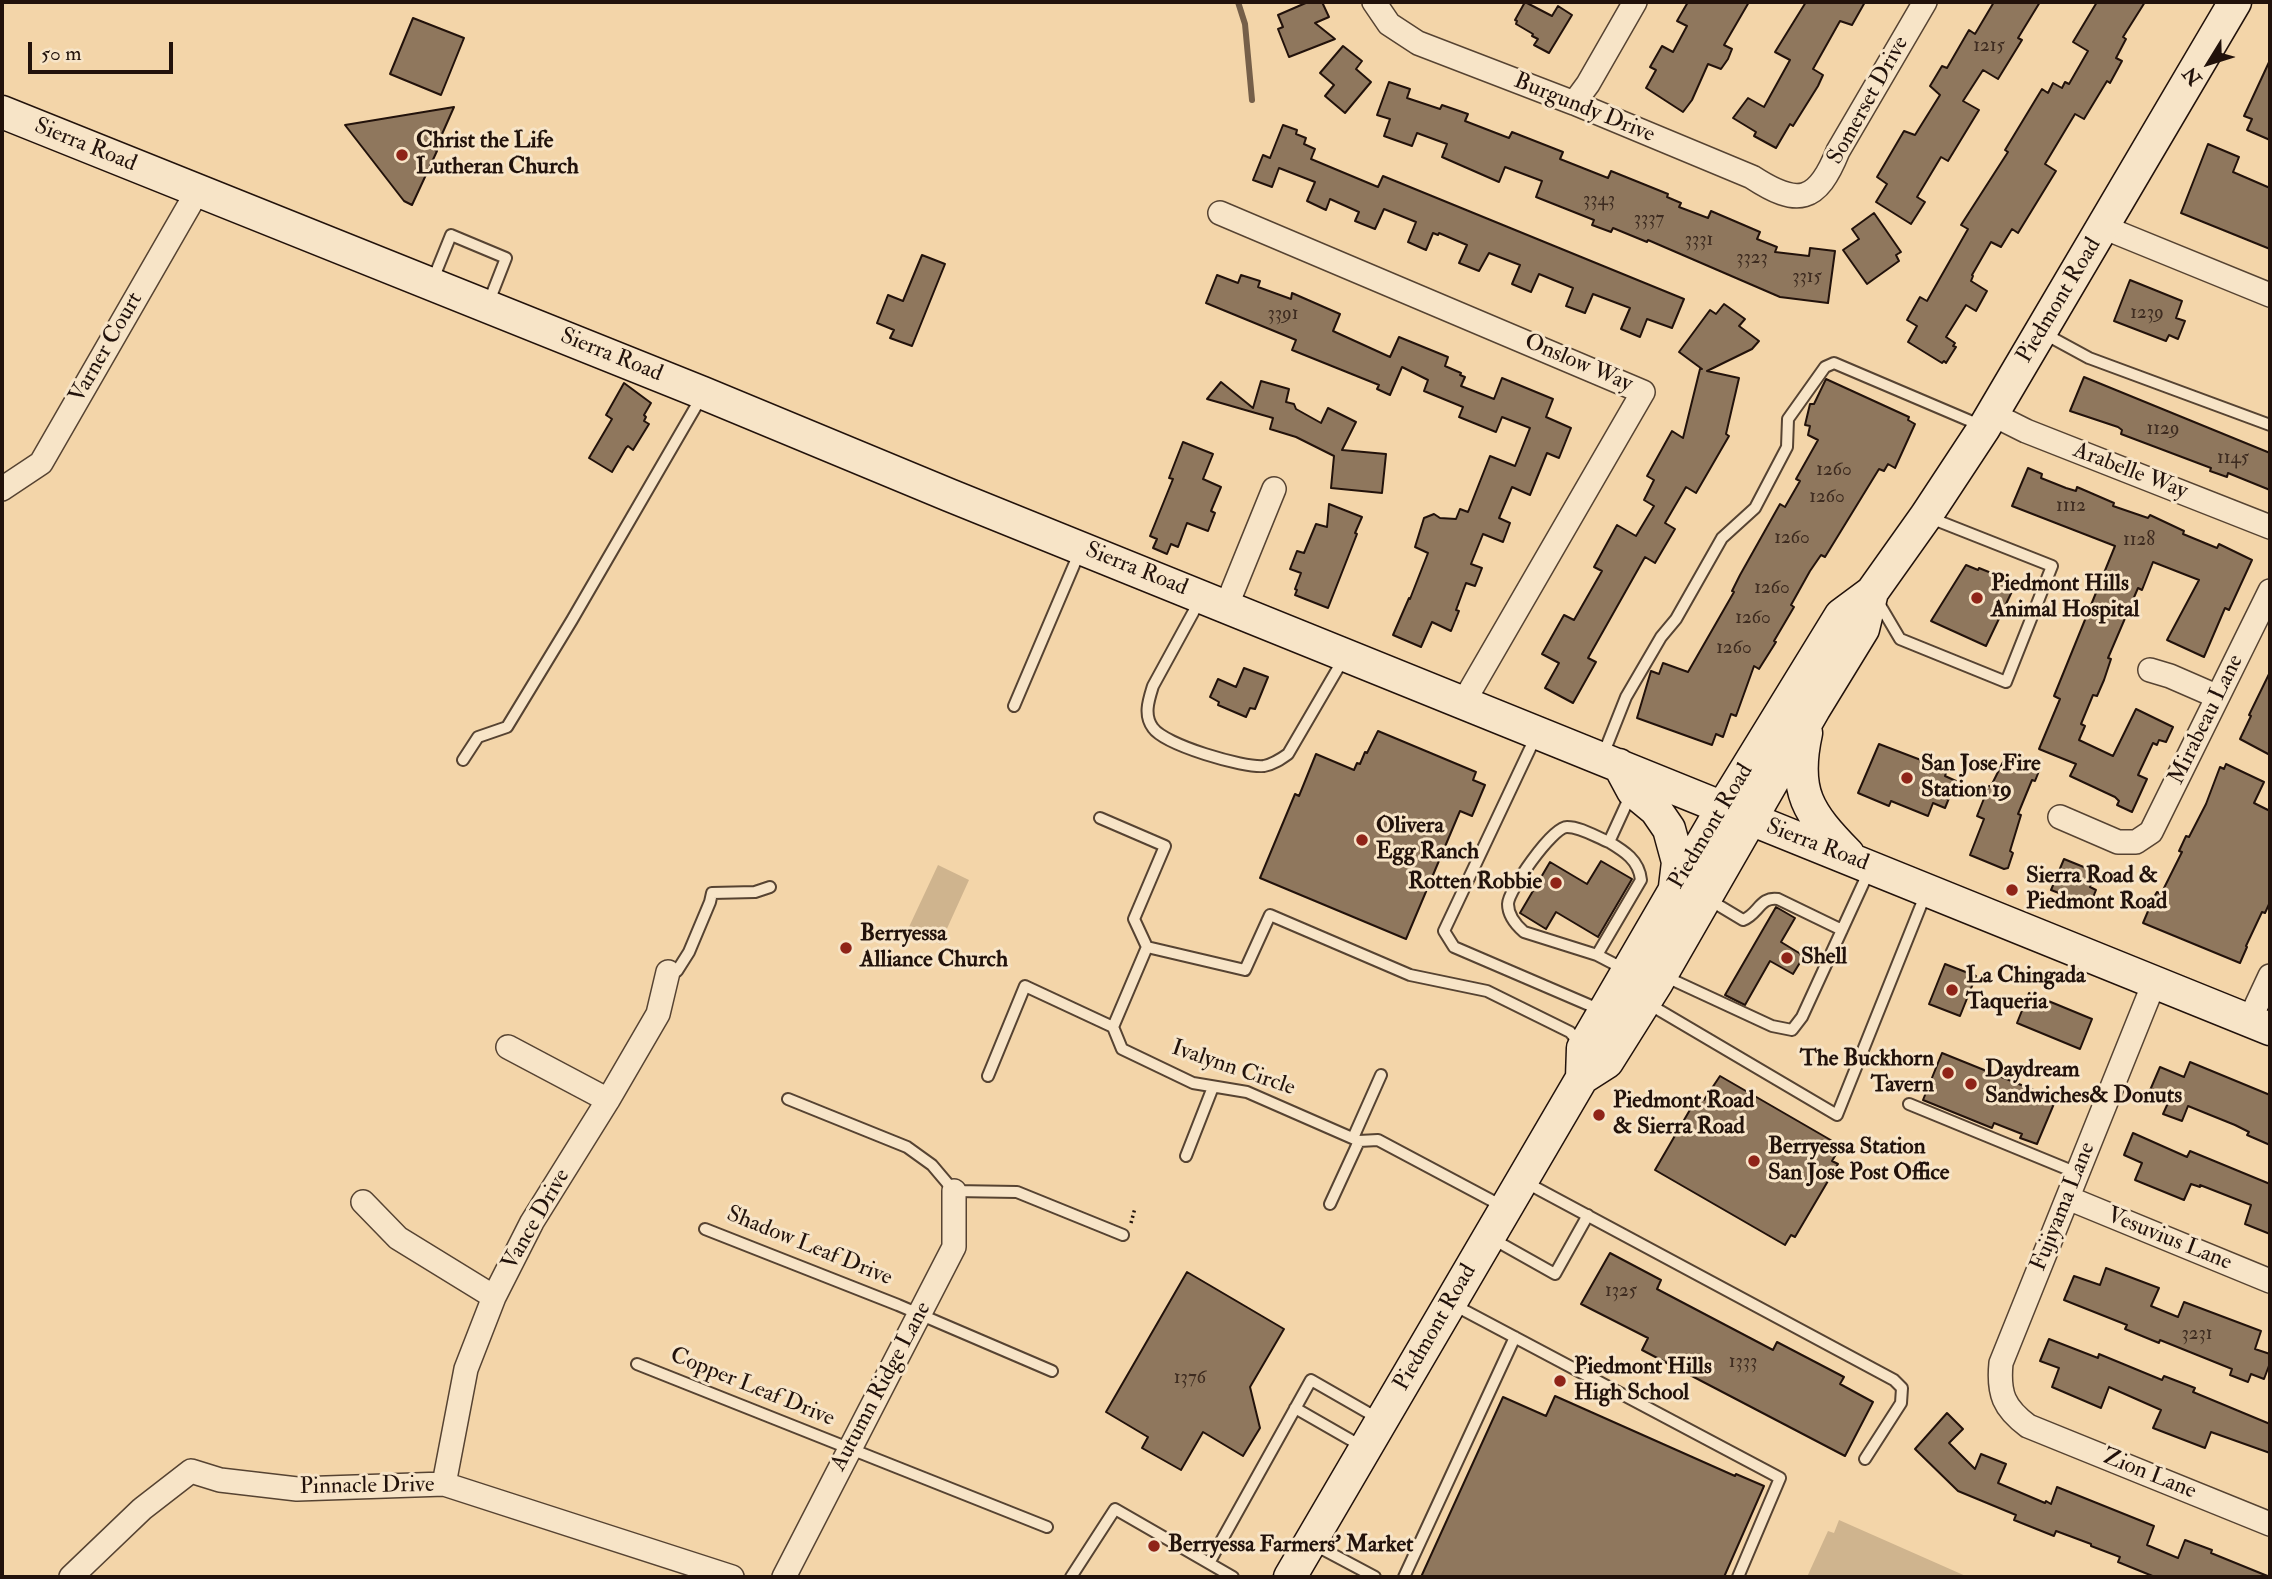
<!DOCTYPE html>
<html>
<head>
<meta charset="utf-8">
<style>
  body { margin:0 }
  #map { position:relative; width:2272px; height:1579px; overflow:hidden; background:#f3d5a9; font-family:"IM FELL Double Pica",serif }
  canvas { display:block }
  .frame { position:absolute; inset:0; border:4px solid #22120b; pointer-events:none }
  .north { position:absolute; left:2174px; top:28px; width:70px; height:70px; -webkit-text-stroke:5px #f7e4c7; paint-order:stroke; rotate:232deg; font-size:19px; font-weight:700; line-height:28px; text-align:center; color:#22120b }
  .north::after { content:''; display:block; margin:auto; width:24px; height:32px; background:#22120b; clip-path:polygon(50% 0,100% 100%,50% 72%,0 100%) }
  .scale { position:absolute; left:28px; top:42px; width:145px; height:32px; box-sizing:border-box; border:4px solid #22120b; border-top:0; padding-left:9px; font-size:21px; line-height:24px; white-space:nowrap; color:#22120b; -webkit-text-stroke:5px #f7e4c7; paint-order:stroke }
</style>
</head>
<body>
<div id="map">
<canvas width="2272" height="1579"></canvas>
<div class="frame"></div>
<div class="north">N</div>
<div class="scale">50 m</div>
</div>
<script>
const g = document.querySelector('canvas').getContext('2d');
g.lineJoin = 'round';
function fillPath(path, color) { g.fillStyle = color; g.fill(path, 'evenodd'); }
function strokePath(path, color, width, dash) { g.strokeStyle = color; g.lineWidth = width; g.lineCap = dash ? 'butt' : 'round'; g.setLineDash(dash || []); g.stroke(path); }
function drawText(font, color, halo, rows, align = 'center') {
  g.font = font + ' "IM FELL Double Pica",serif'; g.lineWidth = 6; g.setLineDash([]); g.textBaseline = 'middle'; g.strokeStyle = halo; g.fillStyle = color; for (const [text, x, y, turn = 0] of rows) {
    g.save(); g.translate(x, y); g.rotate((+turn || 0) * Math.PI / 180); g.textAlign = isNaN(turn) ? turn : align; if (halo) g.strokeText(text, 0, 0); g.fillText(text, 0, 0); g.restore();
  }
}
const green = new Path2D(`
  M938 865 969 880 940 944 908 929Z
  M1839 1520 1968 1577H1807L1828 1531 1834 1533Z`);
const stream = new Path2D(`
  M1238 2 1245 24 1252 100`);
const building = new Path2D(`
  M1308 2H1322L1329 17 1315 23 1335 39 1289 57 1278 29 1283 27 1278 15Z
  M1525 2 1552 16 1558 6 1572 15 1549 53 1534 45 1538 39 1532 36 1533 34 1516 24 1517 21 1515 20Z
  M1688 2H1749L1724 45 1732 49 1728 59 1721 69 1708 64 1692 100 1683 112 1646 88 1656 70 1650 67 1662 46 1673 52 1687 26 1677 21Z
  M1806 2H1865L1852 25 1840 21 1813 69 1823 75 1818 86 1793 126 1790 124 1776 148 1754 136 1756 132 1733 118 1748 98 1764 107 1790 60 1775 52Z
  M1994 2H2040L2018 38 2022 40 1998 79 1983 70 1963 101 1979 110 1948 161 1941 157 1917 197 1925 202 1911 224 1876 202 1887 184 1877 177 1904 131 1915 135 1940 95 1930 86 1942 66 1947 68 1969 30 1975 34Z
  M2097 2H2145L2123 37 2126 39 2116 58 2122 61 2110 83 2107 81 2084 119 2075 114 2045 164 2056 171 2018 233 2012 229 2001 247 1991 242 1972 275 1973 276 1971 281 1987 291 1976 311 1966 305 1946 337 1955 343 1953 346 1956 347 1946 363 1944 361 1942 363 1908 342 1917 326 1907 320 1920 297 1927 301 1968 229 1961 225 2008 152 2005 150 2042 89 2048 93 2053 83 2062 88 2065 82 2069 84 2088 51 2073 42Z
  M413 18 464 38 441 95 390 74Z
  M1343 46 1362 61 1356 69 1371 82 1345 113 1325 96 1334 85 1320 73Z
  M2270 60V140L2247 130 2252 119 2244 116Z
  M1389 82 1410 89 1407 98 1440 109 1442 105 1468 114 1465 121 1509 138 1512 132 1563 152 1560 159 1608 178 1611 171 1668 194 1667 197 1681 203 1679 207 1708 218 1711 211 1760 232 1757 239 1777 247 1775 252 1809 256 1810 248 1835 251 1828 303 1780 297 1648 240 1647 242 1613 228 1611 232 1592 225 1594 220 1536 197 1542 181 1505 167 1499 182 1442 157 1447 144 1417 133 1412 146 1384 136 1390 119 1377 115Z
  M454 107 435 150 437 151 412 205 404 201 345 125Z
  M1283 125 1297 130 1296 134 1306 138 1304 144 1315 149 1311 159 1378 187 1383 176 1684 299 1672 328 1647 319 1640 337 1621 329 1630 308 1593 294 1585 313 1566 306 1573 288 1539 274 1531 292 1512 284 1520 265 1489 253 1479 271 1459 263 1467 245 1439 233 1438 235 1433 233 1426 250 1408 242 1416 222 1384 209 1375 229 1355 221 1359 212 1330 199 1326 210 1307 201 1315 182 1279 168 1272 187 1253 180 1263 155 1270 158Z
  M2208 144 2239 157 2233 172 2270 188V249L2181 213Z
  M1874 213 1901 252 1896 255 1899 261 1867 284 1843 250 1859 239 1852 229Z
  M922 255 945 264 912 346 890 338 894 330 877 323 888 295 903 301Z
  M1217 275 1238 283 1241 275 1260 281 1258 287 1291 299 1292 293 1340 314 1333 331 1390 357 1399 337 1448 357 1445 366 1461 373 1460 375 1465 377 1461 386 1494 399 1502 378 1553 399 1546 417 1571 428 1559 458 1547 453 1530 495 1512 487 1499 518 1510 523 1503 542 1483 534 1471 564 1482 568 1475 586 1466 583 1456 610 1459 611 1451 631 1432 622 1421 647 1393 635 1409 598 1410 599 1428 553 1415 547 1424 518 1434 514 1440 518 1456 519 1460 509 1468 512 1490 456 1515 466 1530 428 1502 417 1496 432 1459 417 1463 407 1424 391 1428 380 1402 367 1390 395 1377 389 1379 385 1292 350 1296 340 1206 303Z
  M2130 280 2182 301 2176 318 2185 321 2178 339 2169 335 2166 341 2114 321Z
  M1724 304 1745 319 1739 326 1759 341 1752 349 1707 371 1739 378 1726 434 1729 436 1696 493 1686 487 1665 523 1675 529 1655 563 1645 557 1588 658 1596 662 1573 703 1545 688 1559 663 1542 654 1564 615 1574 620 1602 571 1594 567 1617 525 1636 536 1654 506 1644 500 1654 480 1647 476 1672 431 1683 438 1700 369H1702L1679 352 1710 310 1716 314Z
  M2084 377 2270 453V490L2228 473 2227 477 2210 471 2211 468 2121 434 2122 430 2118 427 2070 411Z
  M1826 379 1909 417 1908 420 1915 424 1895 468 1888 464 1884 471 1879 469 1825 557 1821 555 1810 571 1791 605 1794 607 1774 641 1776 642 1759 669 1754 666 1736 716 1731 714 1723 737 1716 734 1712 745 1637 718 1651 671 1659 674 1663 663 1688 672 1734 592 1732 591 1740 575 1780 504 1785 507 1800 481 1796 479 1818 440 1808 435 1810 426 1805 425 1810 404H1814Z
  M1261 381 1289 389 1286 402 1294 404 1296 409 1321 423 1328 408 1356 422 1342 450 1386 454 1382 493 1331 488 1334 456 1296 437 1270 429 1273 418 1207 399 1221 382 1253 408Z
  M624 383 651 403 644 415 646 417 644 421 649 424 633 450 628 446 626 448 612 472 589 458 612 419 606 415Z
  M1183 442 1213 454 1203 479 1221 487 1211 511 1215 513 1208 531 1187 523 1178 547 1171 544 1167 554 1153 548 1157 539 1150 536 1173 479 1169 478Z
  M2028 468 2042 474 2041 478 2066 488 2076 491 2077 487 2114 503 2113 506 2148 518 2150 515 2184 531 2183 534 2217 548 2219 544 2252 560 2229 610 2225 608 2204 657 2167 640 2199 580 2153 562 2142 590 2138 588 2108 658 2111 659 2104 680 2097 696 2093 695 2081 724 2085 726 2079 740 2113 756 2136 709 2173 727 2166 742 2159 740 2157 745 2153 743 2138 775 2147 779 2132 812 2117 805 2119 801 2115 797 2070 776 2076 764 2039 749 2060 699 2054 696 2115 546 2012 506Z
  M1329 504 1362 517 1355 533 1357 534 1328 608 1295 595 1297 590 1295 589 1301 573 1290 569 1297 551 1304 553 1316 524 1327 527Z
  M1966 565 1978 570 1979 568 2016 583 1986 646 1931 621Z
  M1244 668 1268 677 1255 709 1250 708 1246 717 1218 705 1219 702 1210 697 1218 679 1236 687Z
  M2270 672V755L2240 739 2251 716 2249 715Z
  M1378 731 1476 772 1473 780 1485 785 1472 816 1460 811 1406 939 1260 878 1295 794 1299 796 1316 754 1354 770 1357 763 1360 764 1365 752 1367 753Z
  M1879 744 1947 770 1945 776 1956 781 1945 808 1933 803 1928 816 1891 801 1889 806 1858 793Z
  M2008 752 2041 766 2035 781 2032 780 2018 814 2021 815 2010 851 2013 853 2008 868 2004 869 1970 855 1984 819 1977 816 1989 786H1991Z
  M2226 764 2264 782 2254 803 2270 811V902L2265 913 2262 912 2246 946 2247 947 2240 963 2143 923 2154 897 2157 892 2161 894 2182 852 2179 851 2186 836 2189 837 2206 804 2220 767 2224 769Z
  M2064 859 2096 872 2090 887 2096 890 2090 905 2051 890Z
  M1601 861 1632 879 1598 937 1556 912 1546 929 1520 913 1550 862 1587 884Z
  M1776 907 1795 918 1781 942 1804 956 1793 974 1770 961 1745 1005 1725 995Z
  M1945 964 1976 976 1960 1016 1929 1004Z
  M2029 993 2092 1019 2080 1049 2017 1023Z
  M1942 1053 2056 1099 2037 1144 2020 1138 2022 1134 1994 1123 1992 1128 1923 1100Z
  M2190 1062 2270 1095V1145L2247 1135 2249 1132 2235 1125 2188 1106 2182 1121 2163 1114 2168 1103 2148 1095 2160 1067 2184 1077Z
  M1720 1076 1841 1146 1832 1161 1838 1164 1795 1237 1791 1235 1785 1245 1655 1170 1698 1096 1704 1100Z
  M2133 1133 2187 1157 2190 1151 2270 1184V1234L2245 1224 2251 1205 2200 1185V1187L2191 1184 2184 1200 2135 1180 2142 1163 2124 1155Z
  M1610 1253 1661 1280 1657 1289 1773 1350 1777 1342 1844 1377 1840 1384 1873 1402 1845 1456 1642 1350 1648 1338 1581 1304Z
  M2106 1268 2159 1288 2151 1306 2178 1317 2184 1302 2261 1331 2255 1349 2270 1354V1363L2264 1379 2251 1374 2248 1382 2230 1375 2232 1369 2160 1340 2159 1343 2125 1329 2127 1325 2064 1300 2074 1276 2100 1285Z
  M1187 1272 1284 1329 1250 1387 1260 1428 1243 1456 1203 1432 1181 1470 1142 1448 1148 1437 1106 1412Z
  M2049 1339 2098 1358 2099 1354 2162 1380 2164 1376 2195 1388 2193 1392 2270 1424V1453L2211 1432 2205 1448 2153 1428 2161 1410 2109 1387 2101 1408 2052 1387 2059 1368 2040 1361Z
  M1555 1396 1735 1476 1736 1474 1764 1486 1724 1577H1421L1503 1397 1546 1416Z
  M1947 1413 1963 1429 1949 1443 1975 1469 1981 1454 2006 1464 1998 1483 2045 1503 2046 1501 2051 1504 2057 1487 2154 1526 2147 1545 2178 1558 2185 1540 2212 1550 2211 1553 2270 1577H2155L2118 1562 2120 1557 2091 1546V1544L2056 1531 2054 1536 2014 1520 2016 1515 1958 1491 1915 1449Z`);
const path = new Path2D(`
  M1131 1223 1135 1208`);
const lane = new Path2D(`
  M432 282 451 235 506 258 488 304
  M2043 333 2089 358 2270 425
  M1200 600 1153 686C1149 699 1143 715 1153 728 1165 745 1243 768 1264 766 1274 764 1281 759 1288 754L1344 658
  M1877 600 1900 639 2006 682 2052 566 1928 517
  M1014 706 1080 551
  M1536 736 1444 931 1454 947 1603 1011
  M1603 755 1626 697 1661 637 1676 619 1722 538 1755 508 1787 447 1788 419 1825 367 1834 363 1982 426
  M463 760 478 737 507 727 572 620 702 396
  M1100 818 1165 846 1134 919 1147 947
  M1708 899 1743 920C1758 915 1760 896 1778 899L1842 930
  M1147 947 1113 1027 1122 1049 1193 1083 1247 1092 1359 1141 1378 1140 1502 1206
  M1147 947 1245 970 1270 915 1410 975 1487 991 1570 1032 1581 1045
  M1597 955 1641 880C1639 860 1624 851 1609 842
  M1624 969 1597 955 1524 932C1516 925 1508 916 1508 904 1508 891 1552 827 1567 827 1581 827 1596 837 1609 842L1631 794
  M668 972 677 971 689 952 710 902 712 893 755 892 770 887
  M1664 976 1772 1026 1792 1030 1802 1017 1869 871
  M1647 1003 1837 1115 1926 893
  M988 1076 1025 986 1113 1027
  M788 1099 907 1147 932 1165 954 1191 1017 1192 1123 1235
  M1909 1104 2077 1173
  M1353 1138 1381 1075
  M1186 1156 1213 1087
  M1525 1182 1894 1380 1902 1388 1901 1403 1865 1459
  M1330 1204 1359 1141
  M705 1229 898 1305 1052 1371
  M1491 1238 1555 1274 1588 1215
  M1454 1305 1780 1478 1738 1577
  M637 1364 1047 1527
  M1295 1408 1363 1447
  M1313 1544 1375 1577
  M1209 1563 1311 1380 1379 1419
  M1071 1577 1115 1509 1233 1577
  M1404 1577 1515 1337`);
const street = new Path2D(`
  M1374 2 1389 24 1418 43 1574 103 1752 177C1798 207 1817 203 1838 151L1925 2
  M1574 103 1588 84 1635 2
  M1220 213 1643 392 1463 703
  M2103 227 2270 295
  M1992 414 2026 431 2270 527
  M2 489 41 463 197 192
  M1226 607 1274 489
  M2150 670 2170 676 2216 696
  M2060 817 2118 842H2136L2151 832 2270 591
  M2154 983 2001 1363C1998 1394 2004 1408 2028 1426L2270 1524
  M2249 1021 2270 976
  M508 1047 608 1100
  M2068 1198 2270 1281
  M363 1202 398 1238 494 1297
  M444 1484 466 1369 494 1297 532 1222 608 1100 658 1014 668 972
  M71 1577 142 1509 191 1471 220 1480 297 1489 444 1484 732 1577
  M784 1577 954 1247V1191`);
const secondary = new Path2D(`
  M2 112 703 393 949 495 2270 1029
  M1806 733C1793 792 1808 813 1848 854
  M1619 765 1633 791 1656 810 1669 829 1678 862 1675 887
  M1582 1078 1583 1048 1723 807 1841 615 1872 592 1926 516 1984 428 2235 2
  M1290 1577 1582 1078 1607 1062 1656 984 1814 709 1863 629 1872 592`);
const markers = [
  [402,155,7,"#8f2418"],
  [1977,598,7,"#8f2418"],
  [1907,778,7,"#8f2418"],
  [1362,840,7,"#8f2418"],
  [1556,883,7,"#8f2418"],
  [2012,890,7,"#8f2418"],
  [846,948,7,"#8f2418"],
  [1787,958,7,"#8f2418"],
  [1952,990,7,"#8f2418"],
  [1948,1073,7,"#8f2418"],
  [1971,1084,7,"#8f2418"],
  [1599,1115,7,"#8f2418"],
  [1754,1161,7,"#8f2418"],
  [1560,1381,7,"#8f2418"],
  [1154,1546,7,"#8f2418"]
];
const numberNames = [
  ["1215",1989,47],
  ["3343",1599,201],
  ["3337",1649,220],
  ["3331",1699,241],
  ["3323",1752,259],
  ["3315",1807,278],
  ["1239",2147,314],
  ["3391",1283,315],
  ["1129",2163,430],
  ["1145",2233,459],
  ["1260",1834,471],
  ["1260",1827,498],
  ["1112",2071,507],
  ["1260",1792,539],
  ["1128",2139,541],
  ["1260",1772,589],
  ["1260",1753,619],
  ["1260",1734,649],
  ["1325",1621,1292],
  ["3231",2197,1335],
  ["1333",1743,1363],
  ["1376",1190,1379]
];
const streetNames = [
  ["Somerset Drive",1869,101,-61],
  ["Burgundy Drive",1584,109,22],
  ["Sierra Road",85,146,22],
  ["Piedmont Road",2060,301,-59],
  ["Varner Court",107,348,-60],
  ["Sierra Road",611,356,22],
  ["Onslow Way",1578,364,23],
  ["Arabelle Way",2130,472,21],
  ["Sierra Road",1136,570,22],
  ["Mirabeau Lane",2207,720,-64],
  ["Piedmont Road",1712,827,-59],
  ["Sierra Road",1817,846,21],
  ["Ivalynn Circle",1233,1069,19],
  ["Fujiyama Lane",2064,1207,-68],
  ["Vance Drive",537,1220,-60],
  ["Vesuvius Lane",2169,1240,22],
  ["Shadow Leaf Drive",809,1247,22],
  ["Piedmont Road",1436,1328,-60],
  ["Autumn Ridge Lane",882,1387,-62],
  ["Copper Leaf Drive",752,1388,22],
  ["Zion Lane",2149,1475,22],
  ["Pinnacle Drive",367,1487,-1]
];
const poiNames = [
  ["Christ the Life",416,142],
  ["Lutheran Church",416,168],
  ["Piedmont Hills",1991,585],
  ["Animal Hospital",1991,611],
  ["San Jose Fire",1921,765],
  ["Station 19",1921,791],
  ["Olivera",1376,827],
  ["Egg Ranch",1376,853],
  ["Sierra Road &",2026,877],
  ["Piedmont Road",2026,903],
  ["Rotten Robbie",1542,883,"right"],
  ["Berryessa",860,935],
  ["Alliance Church",860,961],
  ["Shell",1801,958],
  ["La Chingada",1966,977],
  ["Taqueria",1966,1003],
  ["The Buckhorn",1934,1060,"right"],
  ["Tavern",1934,1086,"right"],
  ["Daydream",1985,1071],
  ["Sandwiches& Donuts",1985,1097],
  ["Piedmont Road",1613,1102],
  ["& Sierra Road",1613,1128],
  ["Berryessa Station",1768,1148],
  ["San Jose Post Office",1768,1174],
  ["Piedmont Hills",1574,1368],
  ["High School",1574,1394],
  ["Berryessa Farmers' Market",1168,1546]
];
fillPath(green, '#cfb48e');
strokePath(stream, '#755f49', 6);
fillPath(building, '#8f775d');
strokePath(building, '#22120b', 2);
strokePath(lane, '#564332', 14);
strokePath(street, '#564332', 26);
strokePath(secondary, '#22120b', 35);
strokePath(path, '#22120b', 3.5, [2, 3.5]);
strokePath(lane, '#f7e4c7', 10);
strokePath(street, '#f7e4c7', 23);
strokePath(secondary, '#f7e4c7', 32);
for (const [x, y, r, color] of markers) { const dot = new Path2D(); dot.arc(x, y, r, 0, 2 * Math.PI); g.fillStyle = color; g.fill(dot); strokePath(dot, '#f7e4c7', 2.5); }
drawText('19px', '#3d2b20', null, numberNames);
drawText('23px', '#22120b', '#f7e4c7', streetNames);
drawText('bold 23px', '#22120b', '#f7e4c7', poiNames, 'left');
</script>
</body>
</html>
